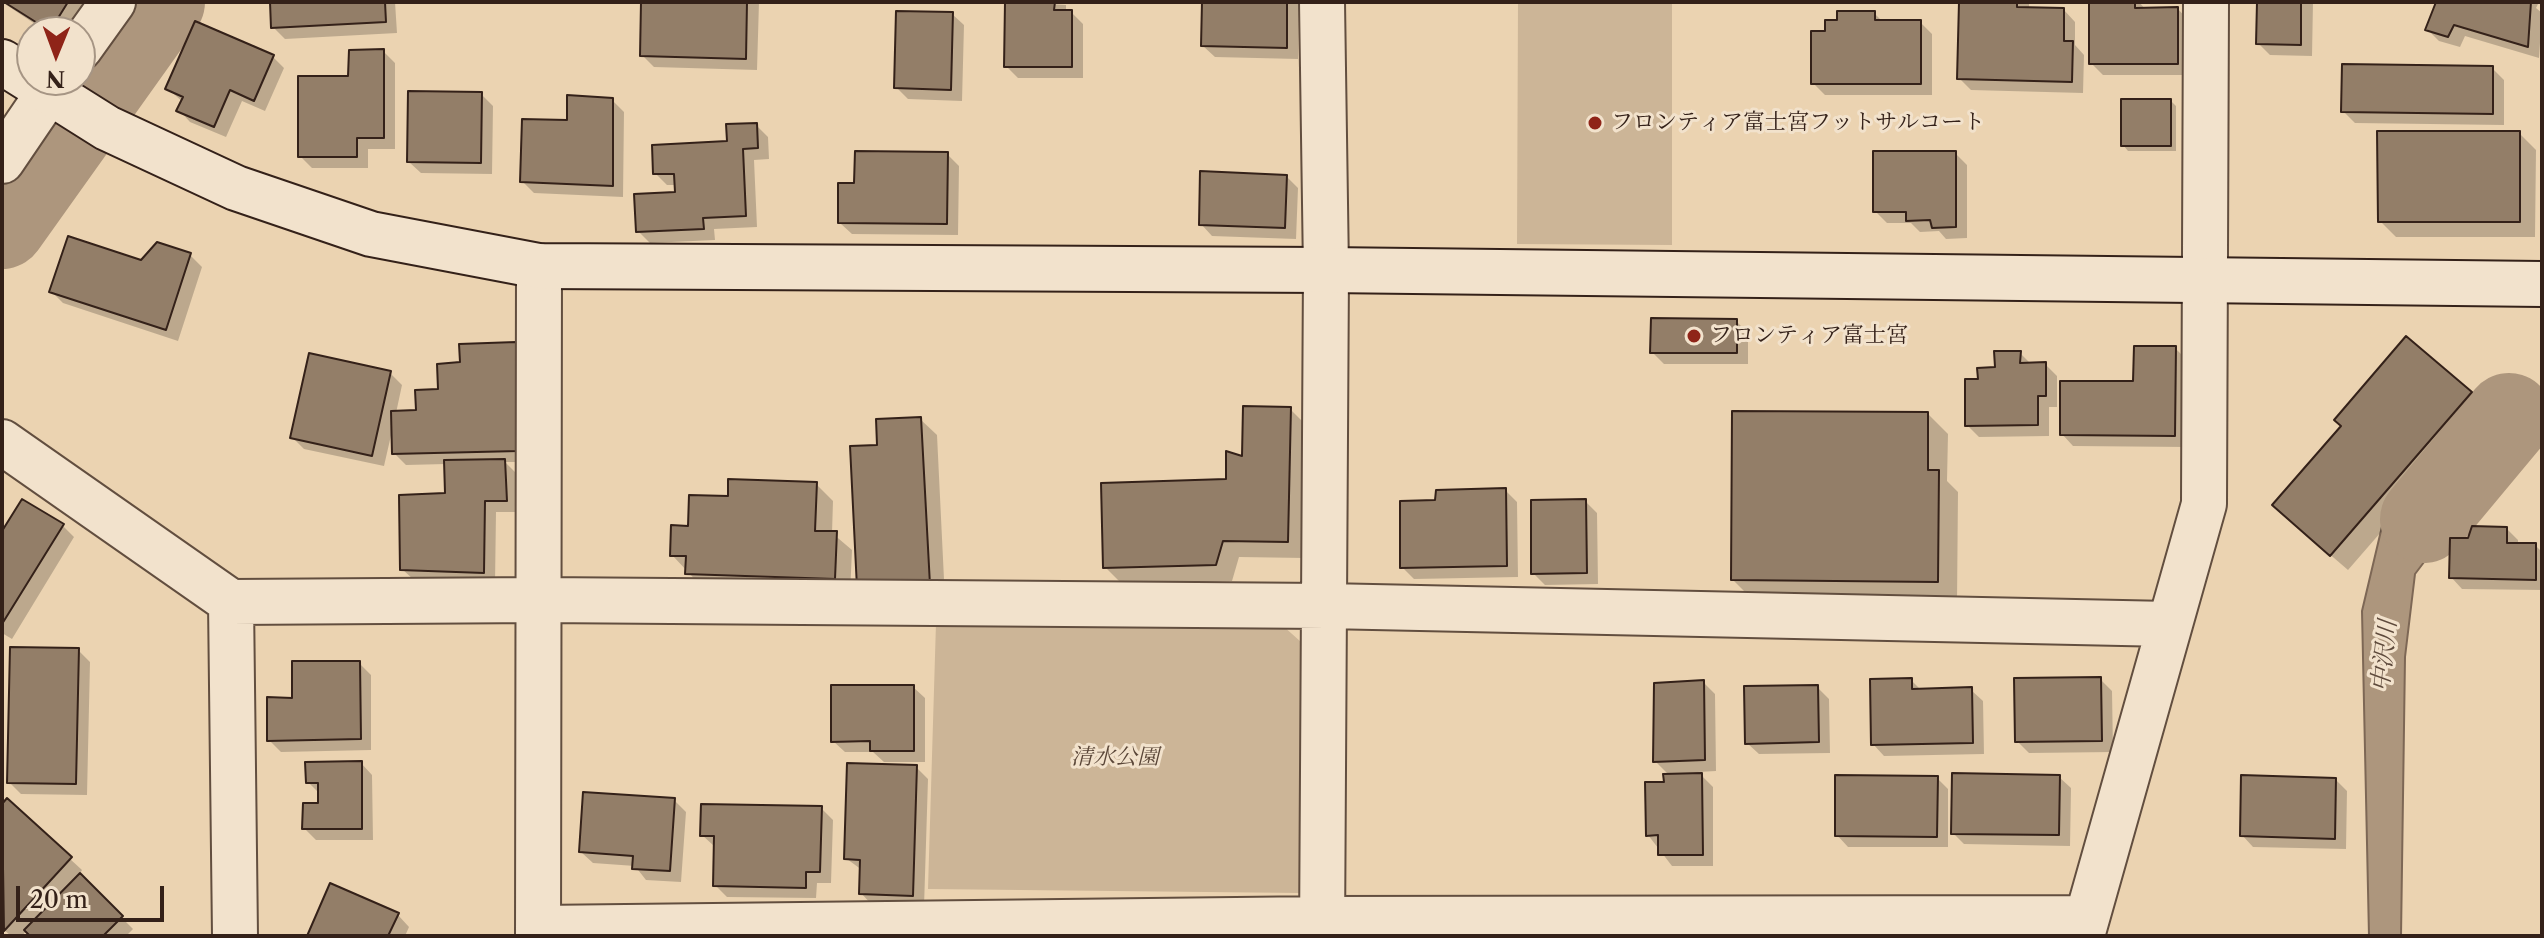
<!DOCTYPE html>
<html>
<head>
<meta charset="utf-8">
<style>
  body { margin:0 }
  #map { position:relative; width:2544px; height:938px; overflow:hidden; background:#ebd3b1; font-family:"Libre Caslon Text",serif }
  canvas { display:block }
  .frame { position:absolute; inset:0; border:4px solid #342119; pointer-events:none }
  .north { position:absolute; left:16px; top:16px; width:80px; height:80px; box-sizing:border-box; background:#f2e2cc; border:2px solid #a69584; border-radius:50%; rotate:181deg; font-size:22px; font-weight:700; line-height:32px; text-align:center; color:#342119 }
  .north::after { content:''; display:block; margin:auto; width:28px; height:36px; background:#8f2418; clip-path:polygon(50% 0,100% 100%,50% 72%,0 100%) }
  .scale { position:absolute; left:16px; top:886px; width:148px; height:36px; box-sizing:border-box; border:4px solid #342119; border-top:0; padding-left:10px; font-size:24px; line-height:28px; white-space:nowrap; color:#342119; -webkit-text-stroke:6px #f2e2cc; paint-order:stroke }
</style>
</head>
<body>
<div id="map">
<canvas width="2544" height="938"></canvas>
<div class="frame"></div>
<div class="north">N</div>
<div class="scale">20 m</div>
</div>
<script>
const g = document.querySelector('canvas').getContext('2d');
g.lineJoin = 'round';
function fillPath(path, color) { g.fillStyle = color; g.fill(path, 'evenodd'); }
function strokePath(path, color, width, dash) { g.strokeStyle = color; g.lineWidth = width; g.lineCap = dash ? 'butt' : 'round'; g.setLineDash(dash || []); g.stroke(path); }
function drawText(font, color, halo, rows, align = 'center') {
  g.font = font + ' "Libre Caslon Text","Noto Serif JP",serif'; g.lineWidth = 6; g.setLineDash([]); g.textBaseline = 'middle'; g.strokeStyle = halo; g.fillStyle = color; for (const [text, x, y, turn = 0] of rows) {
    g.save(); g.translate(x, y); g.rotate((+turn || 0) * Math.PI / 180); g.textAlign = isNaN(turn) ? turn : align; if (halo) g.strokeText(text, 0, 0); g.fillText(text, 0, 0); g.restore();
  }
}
const green = new Path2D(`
  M1518 2H1672V245L1517 244Z
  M936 623 1282 625 1301 642 1300 893 928 889Z`);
const water = new Path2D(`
  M2484 398 2515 442 2415 574 2405 657 2401 936H2369L2362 611 2384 518Z`);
const shadow = new Path2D(`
  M2 2H87L68 32H47Z
  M272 2H395L397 33 285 39 273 27Z
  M643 2H759L757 70 654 67 642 55Z
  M1007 2 1066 5V12H1071L1083 24V78H1018L1006 66Z
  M1204 2H1299L1298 59 1215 57 1203 46Z
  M1961 2H2029V9L2064 10 2075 22V45L2084 55 2083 93 1971 90 1959 78Z
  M2091 2H2139L2146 10 2178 9 2189 21V75H2103L2091 63Z
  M2259 2H2313L2312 56 2270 55 2258 43Z
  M2439 2H2539L2536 8 2542 13 2539 58 2465 36 2460 47 2439 41 2427 29Z
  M1874 13 1883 22H1920L1932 34V95H1825L1813 83 1827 33Z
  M952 14 964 25 962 101 908 99 896 87Z
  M383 51 395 63V149H368V168H312L300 156 350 78Z
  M273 57 284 68 265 111 242 101 226 137 190 122 179 110 183 102 168 89Z
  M2492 68 2504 80V125L2355 123 2343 111Z
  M481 94 493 106 492 174 421 173 409 162Z
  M612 100 624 112 623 197 534 193 522 181Z
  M2171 101 2176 106V151H2128L2123 145Z
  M756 125 768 137 769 159 754 160 757 227 714 229 715 240 650 243 638 231 677 194 676 185H667L655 173 730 143Z
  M2519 133 2536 150 2535 237H2396L2380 221Z
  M1955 153 1967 165V238L1946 239 1939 231 1920 232 1911 223H1887L1875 211Z
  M947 154 959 166 958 235 852 234 840 223 856 185Z
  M1286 176 1298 188 1296 239 1212 236 1201 224Z
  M157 244 190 255 202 267 178 341 63 303 51 291 142 262Z
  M1736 321 1748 333V364H1664L1652 352Z
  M515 344 527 356 530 462H505L515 472 518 512H496L495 584 414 580 402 569 447 495 446 464 406 465 394 453 392 431 384 466 304 449 292 437 390 373 402 385 396 413 418 412 462 364Z
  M2175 348 2187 360 2186 447 2073 446 2062 434 2135 383Z
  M2020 353 2031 364H2045L2057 376V407H2049V436L1979 437 1967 425 1980 381Z
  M2471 393 2487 410 2348 570 2291 521Z
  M1290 409 1306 425 1304 558 1239 557 1232 581 1122 584 1105 567 1229 481Z
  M1928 414 1948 434 1947 481 1958 492 1957 602 1753 600 1733 580Z
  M920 419 937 435 945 600 876 604Z
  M816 484 833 501 832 533 852 550 850 594 704 589 672 555 690 528 730 498Z
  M1505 490 1517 502 1518 577 1414 579 1402 567 1437 502Z
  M1585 501 1597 513 1598 584 1545 585 1533 573Z
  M63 526 74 537 12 639 2 633V535Z
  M2506 528 2518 540V545H2535L2542 552V590L2462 589 2451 577 2470 540Z
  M78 650 90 662 87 795 21 794 9 782Z
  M359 663 371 675V750L281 752 269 740 294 700Z
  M2100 679 2112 691 2113 752 2029 753 2017 741Z
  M1911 680 1922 691 1971 690 1983 701 1984 754 1884 756 1873 744Z
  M1703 682 1715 694 1716 771 1698 772 1713 787V866H1672L1648 835 1670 776 1655 761Z
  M913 687 925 698V762H884L873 752H845L833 741Z
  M1817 687 1829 699 1830 753 1759 754 1747 743Z
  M361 763 372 775 373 840H316L304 828 320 805V794L308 782Z
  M916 767 928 779 924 907 872 905 861 893 862 870 847 859Z
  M2059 777 2071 788 2070 846 1964 844 1953 833Z
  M1937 778 1948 789V847H1848L1837 835Z
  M2336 780 2347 791 2346 849 2253 847 2242 835Z
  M674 800 686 812 681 882 646 880 635 866 593 863 581 852Z
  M7 801 82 870 79 875 133 929 126 936H33L27 930 22 936H11L2 928V806Z
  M821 808 833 820 831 883H817L816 898 727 897 715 885 714 846 702 835Z
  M398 915 409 927 405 936H309Z`);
const river = new Path2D(`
  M2 225 161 2
  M2424 519 2509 417`);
const building = new Path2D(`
  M4 2H68L50 31Z
  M270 2H385L386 22 271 28Z
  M641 2H747L746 59 640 56Z
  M1005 2H1055L1054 10H1072V67H1004Z
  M1202 2H1287V48L1201 46Z
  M1959 2H2017V7L2064 8V41H2073L2072 82 1957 79Z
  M2089 2H2135V8L2178 7V64H2089Z
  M2257 2H2301V45L2256 44Z
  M2436 2H2531L2528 47 2454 25 2448 37 2425 30Z
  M896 11 953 12 951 90 894 88Z
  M1837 11H1875V20H1921V84H1811V31H1825V20H1837Z
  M195 21 274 55 254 101 230 90 214 127 176 111 183 97 165 89Z
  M384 49V138H357V157H298V76H348L349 50Z
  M2342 64 2493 66V114L2341 112Z
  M408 91 482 92 481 163 407 162Z
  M567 95 613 98V186L520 182 522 119 567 120Z
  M2121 99H2171V146H2121Z
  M757 123 758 148 743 149 746 216 703 218 704 229 636 232 634 194 675 192 674 174H653L652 145 727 141 726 124Z
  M2377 131H2520V222H2378Z
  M855 151 948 152 947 224 838 223V183H854Z
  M1873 151H1956V227L1932 228 1930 220 1906 221V212H1873Z
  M1200 171 1287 175 1285 228 1199 225Z
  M68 236 141 260 157 242 191 253 166 330 49 292Z
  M1651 318 1737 319V353H1650Z
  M2406 336 2472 392 2330 556 2272 505 2341 426 2334 420Z
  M516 342 519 451 392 454 391 411 416 410 415 390 438 389 437 364 460 362 459 344Z
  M2134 346H2176L2175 436 2060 435V381H2133Z
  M1994 351H2021L2020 363 2046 362V396H2038V425L1965 426V379H1978L1977 368 1995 367Z
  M309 353 391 371 372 456 290 438Z
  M1243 406 1291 407 1288 542 1223 541 1216 565 1103 568 1101 483 1226 479V451L1242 456Z
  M1732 411 1928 412V470H1939L1938 582 1731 580Z
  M921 417 930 585 857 588 850 446 877 445 876 419Z
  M505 459 507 501H485L484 573 400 570 399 495 445 493 444 460Z
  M728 479 817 482 815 531H837L835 579 685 574 686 556H670L671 525 688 526 689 495 728 496Z
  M1506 488 1507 566 1400 568V501L1435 500 1436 490Z
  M22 499 64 524 2 624V531Z
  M1586 499 1587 573 1531 574V500Z
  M2472 526 2507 527V543H2536V580L2449 578 2450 538H2468Z
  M10 647 79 648 76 784 7 783Z
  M292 661H360L361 739 267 741V697L292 698Z
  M2101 677 2102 741 2015 742 2014 678Z
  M1912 678V689L1972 687 1973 743 1871 745 1870 679Z
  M1704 680 1705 760 1653 762 1654 683Z
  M831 685H914V751H870V741L831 742Z
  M1818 685 1819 742 1745 744 1744 686Z
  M362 761V829H302L303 803H318V783H306L305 762Z
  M847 763 917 765 913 896 859 894 860 860 844 859Z
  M1702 773 1703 855H1658V835L1646 836 1645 782H1664L1663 774Z
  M1952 773 2060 775 2059 835 1951 834Z
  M1835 775 1938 776 1937 837 1835 836Z
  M2241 775 2336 778 2335 839 2240 836Z
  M583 792 675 798 670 871 632 869 633 856 579 852Z
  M7 798 72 857 4 931 2 804Z
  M701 804 822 806 820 872H806V888L713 886 714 836H700Z
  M80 873 123 916 103 936H30L24 930Z
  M330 883 399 913 388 936H307Z`);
const street = new Path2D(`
  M1322 2 1326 270 1322 936
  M80 48 113 2
  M2 161 57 80
  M2 442 231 602 541 600 1326 606 2169 624
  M231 602 235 936
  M539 928 1323 919 2087 918
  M538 936 539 266
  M2082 936 2204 504 2206 2`);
const secondary = new Path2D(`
  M2 62 107 128 236 188 371 234 539 266 1326 270 2542 284`);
const markers = [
  [1595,123,8,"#8f2418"],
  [1694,336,8,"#8f2418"]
];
const poiNames = [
  ["フロンティア富士宮フットサルコート",1611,123],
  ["フロンティア富士宮",1710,336]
];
const parkNames = [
  ["清水公園",1115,758]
];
const waterNames = [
  ["中沢川",2385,656,-84]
];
fillPath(green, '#ccb597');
fillPath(water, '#ad967d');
strokePath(water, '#7d6755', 2);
fillPath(shadow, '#0003');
strokePath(river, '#ad967d', 88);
fillPath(building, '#937e68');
strokePath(building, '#342119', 2);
strokePath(street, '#624e3f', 48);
strokePath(secondary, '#342119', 48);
strokePath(street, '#f2e2cc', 44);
strokePath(secondary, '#f2e2cc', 44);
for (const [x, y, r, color] of markers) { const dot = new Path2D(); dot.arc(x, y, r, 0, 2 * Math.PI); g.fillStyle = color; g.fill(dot); strokePath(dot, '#f2e2cc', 3); }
drawText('22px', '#342119', '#f2e2cc', poiNames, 'left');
drawText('italic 22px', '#5a4638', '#f2e2cc', parkNames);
drawText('italic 24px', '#5e4a3c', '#f2e2cc', waterNames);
</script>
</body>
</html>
